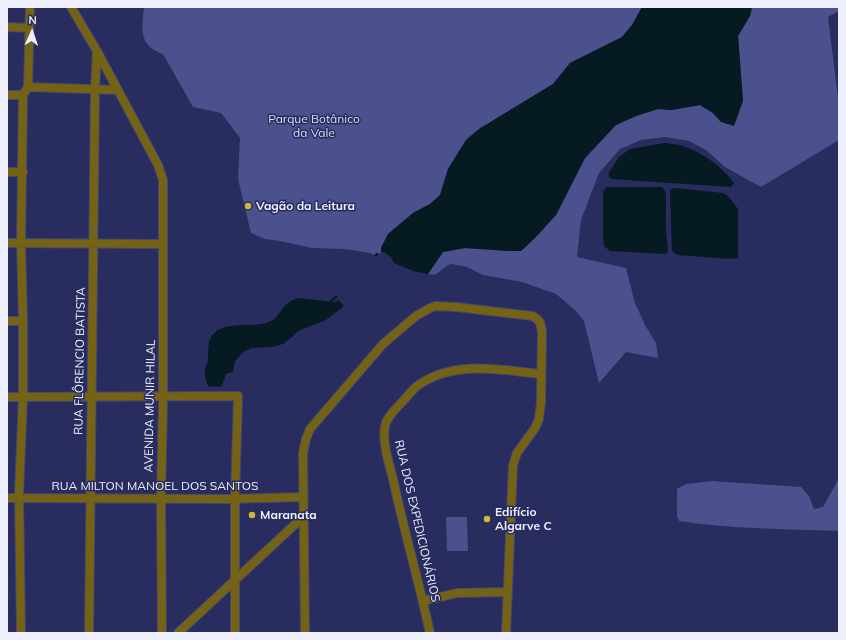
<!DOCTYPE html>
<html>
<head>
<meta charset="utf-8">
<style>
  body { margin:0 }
  #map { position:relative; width:846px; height:640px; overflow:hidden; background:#282c5e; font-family:Mulish,sans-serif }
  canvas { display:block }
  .frame { position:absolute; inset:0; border:8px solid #edeffc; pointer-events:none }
  .north { position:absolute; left:12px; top:12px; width:40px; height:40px; -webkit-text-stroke:3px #282c5e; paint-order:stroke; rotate:3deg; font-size:11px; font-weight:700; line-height:16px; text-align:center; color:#edeffc }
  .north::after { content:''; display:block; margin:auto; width:14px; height:18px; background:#edeffc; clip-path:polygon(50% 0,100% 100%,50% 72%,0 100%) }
</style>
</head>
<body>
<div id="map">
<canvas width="846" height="640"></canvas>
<div class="frame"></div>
<div class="north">N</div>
</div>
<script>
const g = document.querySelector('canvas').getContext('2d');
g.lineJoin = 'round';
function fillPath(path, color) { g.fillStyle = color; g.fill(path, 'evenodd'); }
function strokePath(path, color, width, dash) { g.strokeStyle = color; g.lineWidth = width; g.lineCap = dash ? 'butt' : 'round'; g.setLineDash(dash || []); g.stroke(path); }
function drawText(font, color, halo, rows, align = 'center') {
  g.font = font + ' Mulish,sans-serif'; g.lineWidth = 3; g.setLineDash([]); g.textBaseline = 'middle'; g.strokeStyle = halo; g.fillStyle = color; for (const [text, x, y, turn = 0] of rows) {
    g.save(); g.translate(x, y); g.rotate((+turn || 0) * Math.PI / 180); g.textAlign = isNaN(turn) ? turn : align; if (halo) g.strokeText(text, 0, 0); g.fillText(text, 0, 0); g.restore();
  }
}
const green = new Path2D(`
  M144 7H642L632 25 622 37 570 63 553 84 479 129 466 140 448 169 440 195 430 204 413 213 388 234 381 248V253L373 255 371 253 345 249 312 248 280 241 265 239 251 233 238 179 240 138 221 113 193 107 163 54C138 46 142 28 144 7Z
  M752 7H839V11L828 17 839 106V140L761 187 725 167 706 150 689 141 665 137 641 140 620 149 599 173 581 220 577 257 626 268 635 303 645 325 656 343 658 358 626 352 599 383 584 321 575 310 556 294 522 282 483 275 467 267 452 264 448 265 435 275 428 274 443 252 465 248 510 251H521L556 215 585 158 616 125 636 116 658 109 671 110 700 105 713 113 721 122 743 101 738 36 750 16Z
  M839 478V531C785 529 732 529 679 521L677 516V489L686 484 712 481 801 487 809 496 814 509 823 507Z
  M446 517H467L468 551H447Z`);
const water = new Path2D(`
  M642 7H752L750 16 738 36 743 101 734 126 721 122 713 113 700 105 671 110 658 109 636 116 616 125 585 158 556 215 535 238 521 251H510L465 248 443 252 428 274 413 271 394 263 391 257 384 252 381 253V248L388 234 413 213 430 204 440 195 448 169 466 140 479 129 553 84 570 63 622 37 632 25Z
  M665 143C671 144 678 144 683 146 702 152 722 167 734 183L731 187 611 179 608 174 619 157 630 149Z
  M607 187H662L666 192V232L668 251 666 254 610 251 604 246 603 238V191Z
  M676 188 723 193 728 196 738 209V258L731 259 677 255 672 251 670 193 671 189Z
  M299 298 335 302 340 300V302L344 306 326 320 298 331 291 338 283 344 271 347 252 348 243 352 235 361 233 372 226 374 222 386 219 387 208 386C206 382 204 373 205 368 206 365 208 363 208 360 208 354 208 344 210 339 220 318 253 329 269 322 283 316 280 302 299 298Z`);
const stream = new Path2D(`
  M376 255 377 254
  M331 301 336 297`);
const street = new Path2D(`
  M71 7 97 51 158 165 163 180V402L161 498 162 633
  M7 27 29 28
  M28 87 118 90
  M7 95H23
  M7 172H23
  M7 243 163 244
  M7 321H23
  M7 397 238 396 235 498V633
  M7 498 228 499 303 497
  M423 601 457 593 508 592
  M21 633 19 494 23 397V321L21 243 23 95 28 87 30 7
  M89 633 95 89 97 51
  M178 633 304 516
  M305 633 303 453 306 439 310 429 383 344 416 316 430 308 436 306 456 307 532 316C540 319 541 324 542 332L541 402 539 419 535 428 517 453 513 465 506 633
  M430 633C419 582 404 531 393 479 389 463 382 443 385 426 387 416 397 408 403 401 408 396 413 388 420 384 455 360 502 370 541 374`);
const markers = [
  [248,206,4,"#d2b736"],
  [252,515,4,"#d2b736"],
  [487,519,4,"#d2b736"]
];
const parkNames = [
  ["Parque Botânico",314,119],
  ["da Vale",314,133]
];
const poiNames = [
  ["Vagão da Leitura",256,206],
  ["Edifício",495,512],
  ["Algarve C",495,526],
  ["Maranata",260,515]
];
const streetNames = [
  ["RUA FLÔRENCIO BATISTA",80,361,-89],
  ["AVENIDA MUNIR HILAL",150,406,-89],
  ["RUA MILTON MANOEL DOS SANTOS",155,486],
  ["RUA DOS EXPEDICIONÁRIOS",417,521,77]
];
fillPath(green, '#4a518c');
fillPath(water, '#051b21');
strokePath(stream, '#051b21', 2.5);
strokePath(street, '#444774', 10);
strokePath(street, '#746315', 8);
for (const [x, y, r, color] of markers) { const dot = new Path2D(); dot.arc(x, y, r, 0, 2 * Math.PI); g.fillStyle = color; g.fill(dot); strokePath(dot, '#282c5e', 1.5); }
drawText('12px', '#d9def8', '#282c5e', parkNames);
drawText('bold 12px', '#edeffc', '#282c5e', poiNames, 'left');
drawText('12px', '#edeffc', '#282c5e', streetNames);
</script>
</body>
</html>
